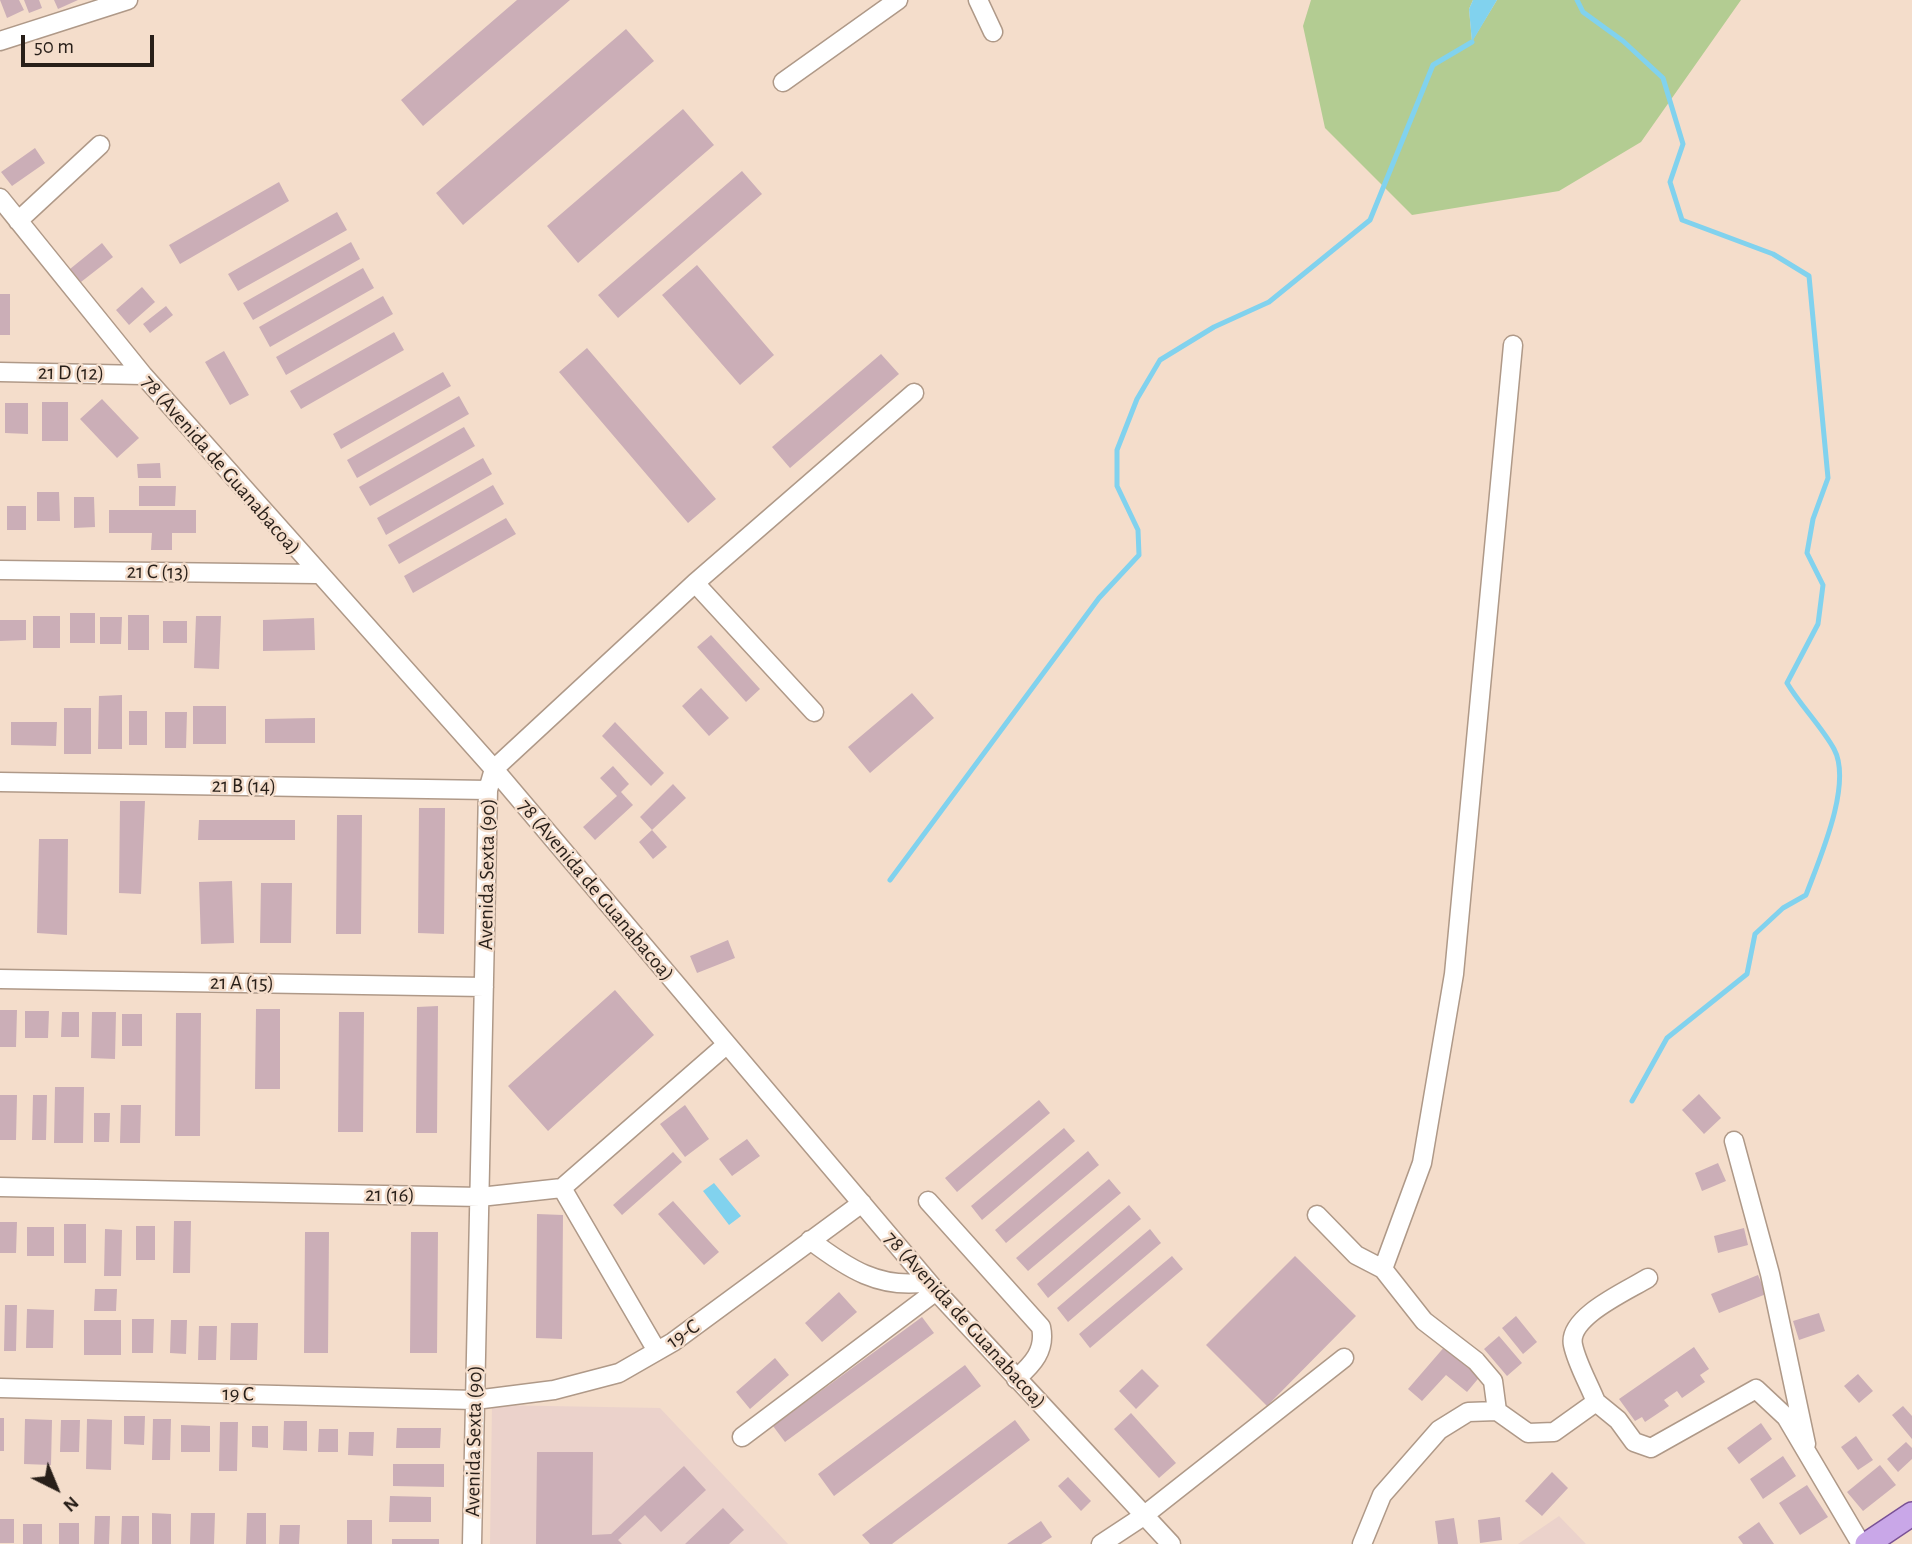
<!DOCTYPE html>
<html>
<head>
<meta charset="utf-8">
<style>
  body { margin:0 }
  #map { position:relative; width:1912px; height:1544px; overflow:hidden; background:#f4ddcb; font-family:"Alegreya Sans",sans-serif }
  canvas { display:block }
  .north { position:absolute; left:21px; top:1453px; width:70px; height:70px; -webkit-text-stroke:5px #f4ddcb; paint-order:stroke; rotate:137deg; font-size:19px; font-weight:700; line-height:28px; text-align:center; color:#281f19 }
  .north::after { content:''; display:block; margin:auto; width:24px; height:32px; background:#281f19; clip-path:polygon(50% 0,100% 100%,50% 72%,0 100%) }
  .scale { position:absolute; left:21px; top:35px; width:133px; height:32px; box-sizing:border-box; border:4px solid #281f19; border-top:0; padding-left:9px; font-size:21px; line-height:24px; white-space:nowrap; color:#281f19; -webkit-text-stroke:5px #f4ddcb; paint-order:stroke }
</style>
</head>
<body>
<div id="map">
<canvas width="1912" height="1544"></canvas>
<div class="north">N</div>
<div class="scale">50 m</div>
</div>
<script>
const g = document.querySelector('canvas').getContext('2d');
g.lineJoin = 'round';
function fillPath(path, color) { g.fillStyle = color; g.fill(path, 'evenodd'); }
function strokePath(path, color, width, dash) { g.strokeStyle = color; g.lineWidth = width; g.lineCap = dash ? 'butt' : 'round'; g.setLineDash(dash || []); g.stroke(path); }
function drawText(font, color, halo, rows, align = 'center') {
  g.font = font + ' "Alegreya Sans",sans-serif'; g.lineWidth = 5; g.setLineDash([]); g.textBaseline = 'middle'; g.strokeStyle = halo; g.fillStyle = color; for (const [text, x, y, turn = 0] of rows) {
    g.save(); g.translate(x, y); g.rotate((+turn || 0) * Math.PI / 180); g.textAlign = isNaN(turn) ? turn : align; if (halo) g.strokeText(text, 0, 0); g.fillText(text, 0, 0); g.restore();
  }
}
const education = new Path2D(`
  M492 1405 660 1408 788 1544H490Z
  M1559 1516 1586 1544H1518Z`);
const green = new Path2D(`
  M1311 0H1473L1469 9 1472 41 1497 0H1741L1641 142 1559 191 1412 215 1325 128 1303 26Z`);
const water = new Path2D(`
  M1473 0H1497L1472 42 1469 9Z
  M714 1183 741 1216 729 1225 703 1191Z`);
const stream = new Path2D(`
  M1577 0 1583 12 1623 41 1663 78 1683 144 1670 182 1682 220 1773 254 1809 276 1828 478 1813 519 1807 553 1823 585 1818 624 1787 683C1800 705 1822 727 1834 749 1853 784 1819 860 1806 895L1783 908 1755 934 1747 974 1667 1038 1632 1101
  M890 880 1099 598 1139 555 1138 530 1117 486V450L1137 399 1160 360 1214 327 1269 302 1370 220 1433 65 1472 42`);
const building = new Path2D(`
  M0 0H19L24 10 7 18Z
  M24 0H39L42 8 29 13Z
  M54 0H78L58 9Z
  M517 0H570L423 126 401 100Z
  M626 29 654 61 463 225 436 193Z
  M683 109 714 145 578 263 547 226Z
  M35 148 45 163 12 186 1 172Z
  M742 171 762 194 618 318 598 295Z
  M279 182 289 201 180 264 169 245Z
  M337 212 347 230 238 291 228 274Z
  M351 242 360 259 253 320 243 303Z
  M102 243 113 257 81 282 70 269Z
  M697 265 774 355 740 385 662 295Z
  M363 268 374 288 270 347 259 327Z
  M142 287 155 302 129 325 116 310Z
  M0 294H10V335H0Z
  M383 296 393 314 286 375 276 357Z
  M166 306 173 315 150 333 143 324Z
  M394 332 404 350 301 409 290 391Z
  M587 348 716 499 688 523 559 372Z
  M224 351 249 395 230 405 205 362Z
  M881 354 899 374 790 468 772 447Z
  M443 372 451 386 341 449 333 434Z
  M459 396 469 414 357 478 347 460Z
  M102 399 139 438 117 458 80 419Z
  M42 402H68V441H42Z
  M5 403H28V434L5 433Z
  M464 427 475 446 370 506 359 487Z
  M483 458 492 474 386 535 377 518Z
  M160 463 161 478H138L137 464Z
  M493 485 504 504 399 564 388 545Z
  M139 486H176L175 506H139Z
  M37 492H59L60 521H37Z
  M74 497H94L95 527 74 528Z
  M7 506H26V530H7Z
  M109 510H196V533H172V550H151L152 533H109Z
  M506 518 516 534 413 593 404 576Z
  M70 613H95V643H70Z
  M128 615H149V650H128Z
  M33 616H60V648H33Z
  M196 616H221L219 669 194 668Z
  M100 617H122L121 644H100Z
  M314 618 315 650 263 651V620Z
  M0 620H26V640L0 641Z
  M163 621H187V643H163Z
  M711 635 760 689 746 702 697 647Z
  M701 688 729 718 709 736 682 706Z
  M912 693 934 718 870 773 848 747Z
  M122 695V749H98L99 696Z
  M193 706H226V744H193Z
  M64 708H91V754H64Z
  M129 711H147V745H129Z
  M165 712H187L186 748H165Z
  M315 718V743H265V719Z
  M11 722H57L56 746 11 745Z
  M615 722 664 773 651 786 602 736Z
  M613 766 629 784 621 792 633 805 595 840 583 827 617 796 600 778Z
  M673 784 686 798 652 830 640 817Z
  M120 801H145L141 894 119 893Z
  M419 808H445L444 934 418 933Z
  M337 815H362L361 934H336Z
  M199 820H295V840H198Z
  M652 830 667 847 653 859 639 842Z
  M39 839H68L67 935 37 933Z
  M232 881 234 943 201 944 199 882Z
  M261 883H292L291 943H260Z
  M728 940 735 958 697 973 690 956Z
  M615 990 654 1035 548 1131 508 1086Z
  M438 1006 437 1133H416L417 1007Z
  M256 1009H280V1089H255Z
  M0 1010H17L16 1047H0Z
  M25 1011H49L48 1038H25Z
  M62 1012H79V1037H61Z
  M92 1012H116L115 1059 91 1058Z
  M339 1012H364L363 1132H338Z
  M176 1013H201L200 1136H175Z
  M122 1014H142V1046H122Z
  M55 1087H84L83 1143H54Z
  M1699 1094 1721 1118 1704 1134 1682 1110Z
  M0 1095H17L16 1140H0Z
  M33 1095H47L46 1140H32Z
  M1039 1100 1050 1113 957 1192 945 1178Z
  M121 1105H141L140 1143H120Z
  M685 1105 709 1139 685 1157 660 1124Z
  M94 1113H110L109 1142H94Z
  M1064 1128 1075 1141 982 1220 971 1206Z
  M747 1139 760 1156 732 1176 719 1159Z
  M1088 1151 1099 1165 1006 1243 995 1230Z
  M673 1152 682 1162 622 1215 613 1205Z
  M1718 1163 1726 1181 1702 1191 1695 1173Z
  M1109 1179 1121 1193 1028 1271 1016 1258Z
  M673 1201 719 1252 704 1265 658 1214Z
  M1129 1205 1141 1219 1048 1298 1037 1284Z
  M537 1214 563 1215 562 1339 536 1338Z
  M174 1221H191L190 1273H173Z
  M0 1222H17L16 1253H0Z
  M64 1224H86V1263H64Z
  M136 1226H155V1260H136Z
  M27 1227H54V1256H27Z
  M1744 1228 1748 1245 1718 1253 1714 1236Z
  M105 1229 122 1230 121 1276H104Z
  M1150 1229 1161 1243 1068 1322 1057 1308Z
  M305 1232H329L328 1353H304Z
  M411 1232H438L437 1353H410Z
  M1172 1256 1183 1269 1090 1348 1079 1334Z
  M1295 1256 1356 1316 1267 1406 1206 1345Z
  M1758 1275 1766 1294 1719 1313 1711 1294Z
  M95 1289H117L116 1311H94Z
  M839 1292 857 1312 822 1342 805 1323Z
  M5 1305H17L16 1351H4Z
  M27 1309 54 1310 53 1348H26Z
  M1819 1313 1825 1331 1799 1340 1793 1321Z
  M1516 1316 1537 1342 1523 1354 1502 1328Z
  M922 1317 934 1333 785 1442 773 1426Z
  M132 1319H154L153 1353H132Z
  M84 1320H121V1355H84Z
  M171 1320H187L186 1354 170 1353Z
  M231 1323H258L257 1360H230Z
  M199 1326H217L216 1360H198Z
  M1499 1336 1522 1363 1507 1376 1484 1349Z
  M1446 1345 1482 1374 1467 1392 1446 1375 1422 1401 1408 1389Z
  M1694 1347 1709 1369 1700 1375 1705 1382 1682 1398 1677 1391 1664 1400 1669 1406 1645 1422 1642 1417 1635 1421 1619 1399Z
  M775 1358 789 1375 750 1409 736 1392Z
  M965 1365 981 1386 834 1496 818 1474Z
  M1142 1369 1159 1386 1136 1409 1119 1391Z
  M1858 1374 1873 1391 1859 1403 1844 1386Z
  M1903 1406 1912 1416V1439L1892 1415Z
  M1131 1413 1176 1463 1159 1478 1114 1429Z
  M124 1416H145L144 1445 124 1444Z
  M0 1418H4V1451H0Z
  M25 1419 52 1420 51 1465 24 1464Z
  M87 1419 112 1420 111 1470 86 1469Z
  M153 1419H171L170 1460H152Z
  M61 1420H80L79 1452H60Z
  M1015 1420 1030 1440 892 1544H870L862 1535Z
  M284 1421H307V1451L283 1450Z
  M220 1422H238L237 1471H219Z
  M1761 1423 1772 1439 1739 1464 1727 1448Z
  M181 1425 210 1426V1452H181Z
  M252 1426H268V1448L252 1447Z
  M397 1428H441L440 1448H396Z
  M319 1429H338V1452H318Z
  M349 1432H374L373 1456 348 1455Z
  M1856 1436 1873 1460 1858 1470 1841 1447Z
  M1906 1442 1912 1448V1459L1898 1472 1887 1459Z
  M537 1452H593L592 1535 611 1534 684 1466 706 1490 661 1532 645 1515 618 1540 622 1544H536Z
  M1783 1456 1796 1476 1763 1499 1750 1479Z
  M393 1464H444V1487L393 1486Z
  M1880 1465 1896 1485 1863 1511 1847 1492Z
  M1552 1472 1568 1488 1542 1516 1525 1501Z
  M1068 1477 1091 1501 1081 1511 1058 1486Z
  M1807 1485 1828 1517 1800 1535 1779 1503Z
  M390 1496 431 1497V1522H389Z
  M723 1508 744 1530 729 1544H685Z
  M152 1513 171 1514V1544H152Z
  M191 1513H215L214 1544H190Z
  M247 1513H266V1544H246Z
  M95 1516H110L109 1544H94Z
  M122 1516H139V1544H121Z
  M1500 1517 1502 1540 1480 1543 1478 1520Z
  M1454 1518 1458 1544H1438L1435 1521Z
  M0 1519H14V1543H0Z
  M347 1520H372V1544H347Z
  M1041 1521 1052 1537 1041 1544H1007Z
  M1759 1522 1774 1544H1743L1738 1537Z
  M59 1523H79V1544H59Z
  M23 1524H42V1544H23Z
  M280 1525H300L299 1544H279Z
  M392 1539H439V1544H392Z`);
const minor = new Path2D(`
  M978 0 993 32
  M0 41 128 0
  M783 82 898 0
  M0 198 143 375 494 769 936 1291 1171 1544
  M18 221 100 145
  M0 372 143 375
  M0 570 317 574
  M695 583 814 712
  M0 782 488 790
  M0 979 484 987
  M1734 1141 1770 1274 1806 1444
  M0 1187 480 1197 562 1188 726 1045
  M562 1188 657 1351
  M928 1201 1041 1327C1046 1350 1033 1364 1016 1379
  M1317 1215 1356 1255 1383 1269 1424 1321 1476 1361 1493 1381 1497 1411
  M810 1240C847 1268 880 1290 928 1282
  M1383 1269 1422 1163 1454 974 1513 345
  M0 1388 475 1400 554 1390 619 1373 673 1342 862 1203
  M1596 1402C1589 1384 1577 1364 1573 1345 1567 1317 1627 1291 1648 1278
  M742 1437 936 1291
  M472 1544 488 790 494 769 695 583 914 393
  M1101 1544 1142 1517 1344 1358
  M1362 1544 1382 1495 1439 1430 1468 1412 1497 1411 1528 1433 1554 1432 1596 1402 1618 1420 1634 1442 1651 1448 1756 1389 1786 1417 1861 1544`);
const major = new Path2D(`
  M1867 1544 1912 1514`);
const streetNames = [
  ["21 D (12)",71,373,1],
  ["78 (Avenida de Guanabacoa)",221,465,49],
  ["21 C (13)",158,572,1],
  ["21 B (14)",244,786,1],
  ["Avenida Sexta (90)",487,874,-89],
  ["78 (Avenida de Guanabacoa)",596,890,50],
  ["21 A (15)",242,983,1],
  ["21 (16)",390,1195,1],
  ["78 (Avenida de Guanabacoa)",965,1320,48],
  ["19-C",683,1334,-35],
  ["19 C",238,1394,1],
  ["Avenida Sexta (90)",474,1441,-89]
];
fillPath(education, '#ebd2cb');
fillPath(green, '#b3cc92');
fillPath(water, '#81d2ee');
strokePath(stream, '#81d2ee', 5);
fillPath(building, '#cbaeb7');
strokePath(minor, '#af9988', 21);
strokePath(major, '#795195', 26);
strokePath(minor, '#fff', 18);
strokePath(major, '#c9a7e8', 23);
drawText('21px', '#281f19', '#f4ddcb', streetNames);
</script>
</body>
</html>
